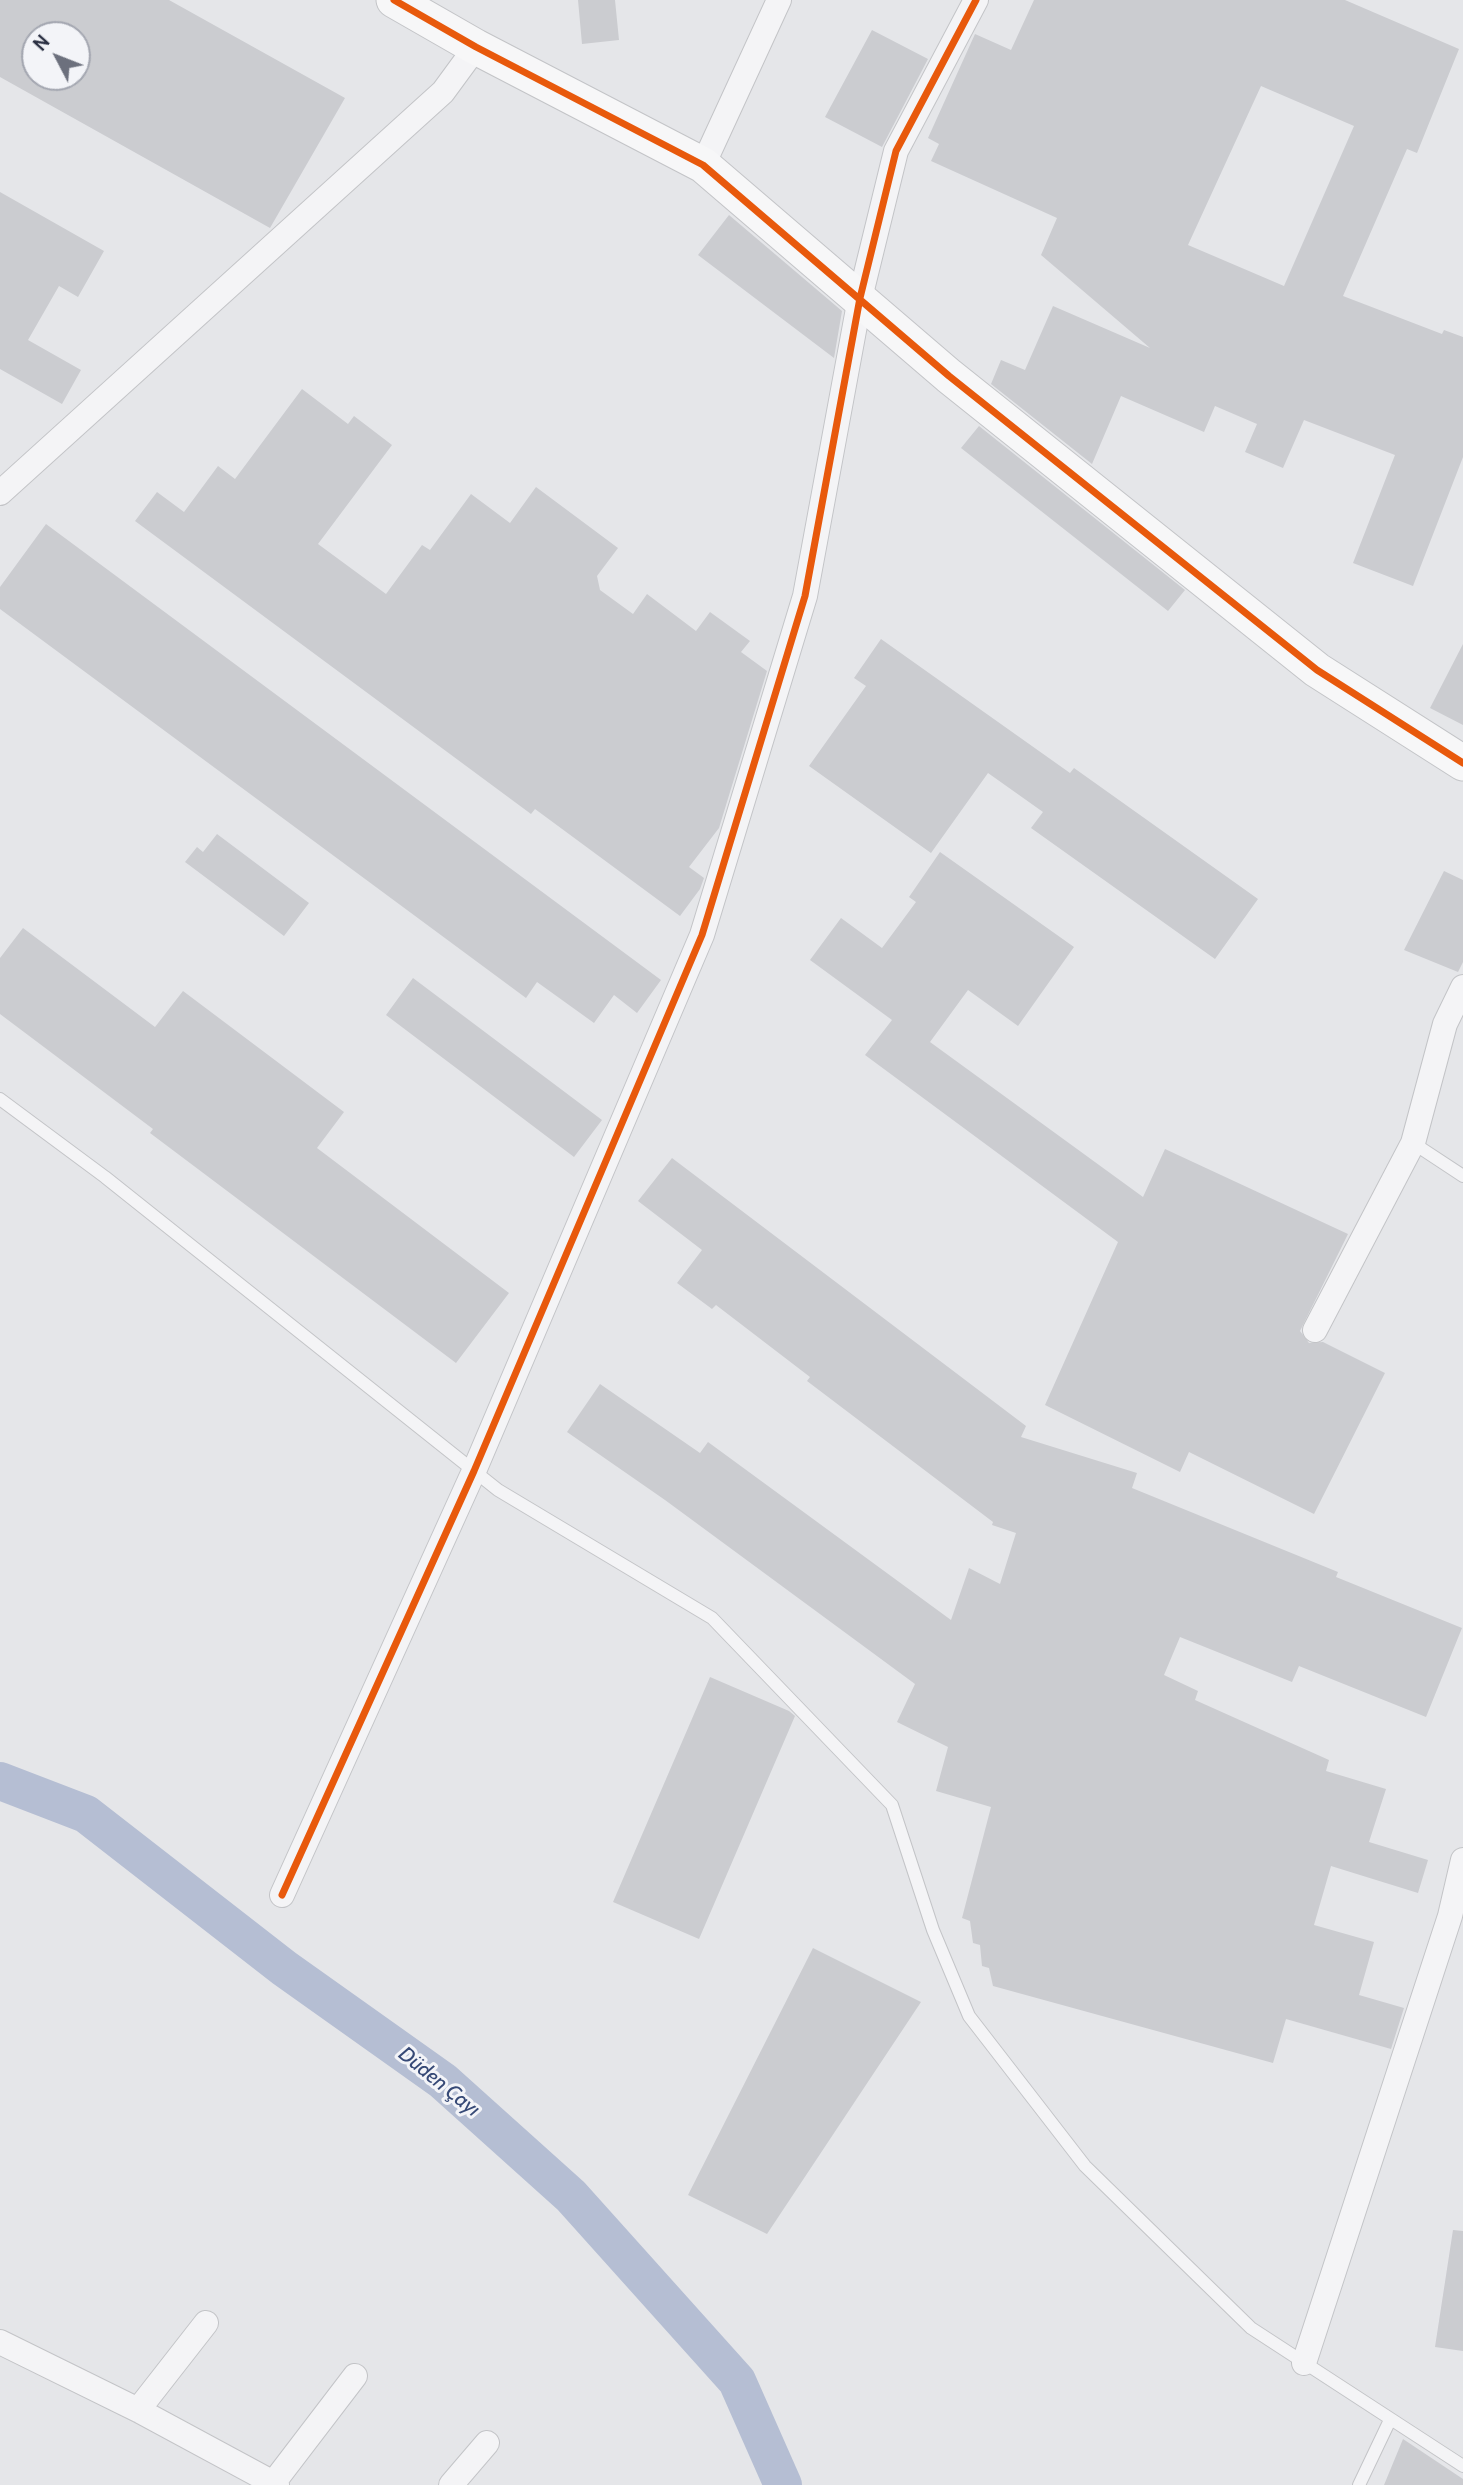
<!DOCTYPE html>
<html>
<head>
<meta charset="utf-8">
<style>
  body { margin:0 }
  #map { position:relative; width:1463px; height:2485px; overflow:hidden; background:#e5e6e9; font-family:Cabin,sans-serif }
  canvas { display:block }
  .north { position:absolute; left:21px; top:21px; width:70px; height:70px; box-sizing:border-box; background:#f3f4f8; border:2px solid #a3a6b0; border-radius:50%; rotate:312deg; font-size:19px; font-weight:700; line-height:28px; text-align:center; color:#2b3043 }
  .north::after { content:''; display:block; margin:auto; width:24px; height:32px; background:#6c707d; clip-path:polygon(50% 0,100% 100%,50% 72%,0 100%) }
</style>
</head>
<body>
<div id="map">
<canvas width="1463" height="2485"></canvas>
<div class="north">N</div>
</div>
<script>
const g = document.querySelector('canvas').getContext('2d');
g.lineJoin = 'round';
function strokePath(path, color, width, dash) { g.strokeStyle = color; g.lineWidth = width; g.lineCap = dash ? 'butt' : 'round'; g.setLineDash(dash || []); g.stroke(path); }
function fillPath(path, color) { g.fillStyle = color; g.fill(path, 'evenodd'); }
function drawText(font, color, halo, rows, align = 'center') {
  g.font = font + ' Cabin,sans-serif'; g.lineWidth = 6; g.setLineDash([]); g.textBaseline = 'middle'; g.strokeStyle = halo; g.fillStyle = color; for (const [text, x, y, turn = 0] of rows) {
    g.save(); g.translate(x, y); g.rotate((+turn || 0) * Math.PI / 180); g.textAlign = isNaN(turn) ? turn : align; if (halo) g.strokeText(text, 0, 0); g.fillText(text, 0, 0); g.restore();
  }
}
const river = new Path2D(`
  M0 1781 86 1814 284 1968 443 2081 571 2196 737 2381 783 2485`);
const building = new Path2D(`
  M0 0H169L345 98 270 228 0 77ZM35 35H77V77H35Z
  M578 0H615L619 40 582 44Z
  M1034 0H1345L1459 49 1417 153 1407 149 1343 296 1442 334 1444 330 1463 337V457L1413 586 1353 563 1395 455 1304 420 1283 468 1245 452 1257 424 1215 406 1204 432 1121 396 1092 464 991 384 1001 360 1025 370 1053 306 1150 348 1041 255 1057 218 931 161 939 144 928 138 975 34 1011 50ZM1261 86 1354 126 1284 286 1188 245Z
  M872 30 928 59 882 147 825 117Z
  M0 192 104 251 78 297 59 286 28 340 81 370 62 404 0 369Z
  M729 215 842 311 834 358 698 255Z
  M302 389 348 424 354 416 392 445 318 544 386 594 422 545 430 550 471 494 510 523 536 487 618 548 597 576 600 590 633 614 647 594 696 631 710 612 750 641 741 652 767 671 719 828 689 867 704 878 700 889 680 916 535 809 531 814 135 521 157 492 184 512 218 466 235 479Z
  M979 426 1185 590 1168 611 961 448Z
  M46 524 661 980 637 1013 614 995 594 1023 537 982 526 998 0 609V587Z
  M881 639 1070 773 1074 768 1258 899 1215 959 1031 828 1043 812 988 773 931 853 809 766 866 686 854 678Z
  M1463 644V725L1430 708Z
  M217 834 309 903 284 936 185 862 197 847 203 852Z
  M940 852 1074 947 1018 1026 968 990 930 1042 1143 1197 1165 1149 1348 1234 1300 1331 1309 1343 1323 1342 1385 1373 1314 1514 1189 1452 1180 1472 1045 1405 1118 1242 865 1055 892 1020 810 960 841 918 882 948 916 902 909 897Z
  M1444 871 1463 880V962L1458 972 1404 950Z
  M23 928 155 1027 183 991 344 1112 317 1148 509 1293 456 1363 150 1133 153 1129 0 1014V958Z
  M413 978 602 1120 574 1157 386 1015Z
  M672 1158 1026 1426 1021 1437 1137 1473 1132 1488 1338 1572 1336 1577 1462 1628 1426 1717 1299 1666 1292 1682 1180 1637 1164 1675 1198 1691 1195 1700 1329 1760 1326 1771 1386 1789 1369 1842 1428 1860 1418 1893 1331 1866 1314 1925 1374 1942 1359 1995 1404 2008 1391 2049 1286 2019 1273 2063 993 1986 989 1968 982 1966 980 1945 973 1943 970 1921 962 1918 991 1807 936 1791 948 1747 897 1722 915 1684 665 1500 567 1432 600 1384 700 1453 708 1442 951 1620 969 1568 1000 1584 1016 1533 992 1525 993 1522 807 1381 810 1377 716 1305 712 1309 677 1283 702 1250 638 1201Z
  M710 1677 789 1711 795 1716 699 1939 613 1902Z
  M813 1948 921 2002 767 2234 688 2195Z
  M1453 2230 1463 2231V2351L1435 2347Z
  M1403 2439 1463 2479V2485H1384Z`);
const lane = new Path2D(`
  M0 1099 105 1177 498 1490 712 1618 892 1805 933 1930 969 2016 1085 2166 1251 2328 1463 2466
  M1413 1143 1463 1176
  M1359 2485 1390 2420`);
const street = new Path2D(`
  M703 165 779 0
  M0 493 443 92 476 47
  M1315 1330 1413 1143 1445 1024 1463 987
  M282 1895 474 1471 702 935 805 596 860 298 896 151 976 0
  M0 2342 138 2410 277 2485
  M1304 2363 1450 1916 1463 1860
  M138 2410 206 2323
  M274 2482 355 2376
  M451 2485 487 2443`);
const secondary = new Path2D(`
  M394 0 476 47 703 165 949 376 1317 670 1463 763`);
const cycleway = new Path2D(`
  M394 0 476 47 703 165 949 376 1317 670 1463 763
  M282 1895 474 1471 702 935 805 596 860 298 896 151 976 0`);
const waterNames = [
  ["Düden Çayı",439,2082,39]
];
strokePath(river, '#b5bed3', 38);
fillPath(building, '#cbccd0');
strokePath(lane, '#c3c4c7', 14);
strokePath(street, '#c3c4c7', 26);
strokePath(secondary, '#c3c4c7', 37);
strokePath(lane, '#f4f4f6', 12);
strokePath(street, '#f4f4f6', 24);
strokePath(secondary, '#f7f7f8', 35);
strokePath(cycleway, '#e8590c', 7);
drawText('italic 21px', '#364976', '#f3f4f8', waterNames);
</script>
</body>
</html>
